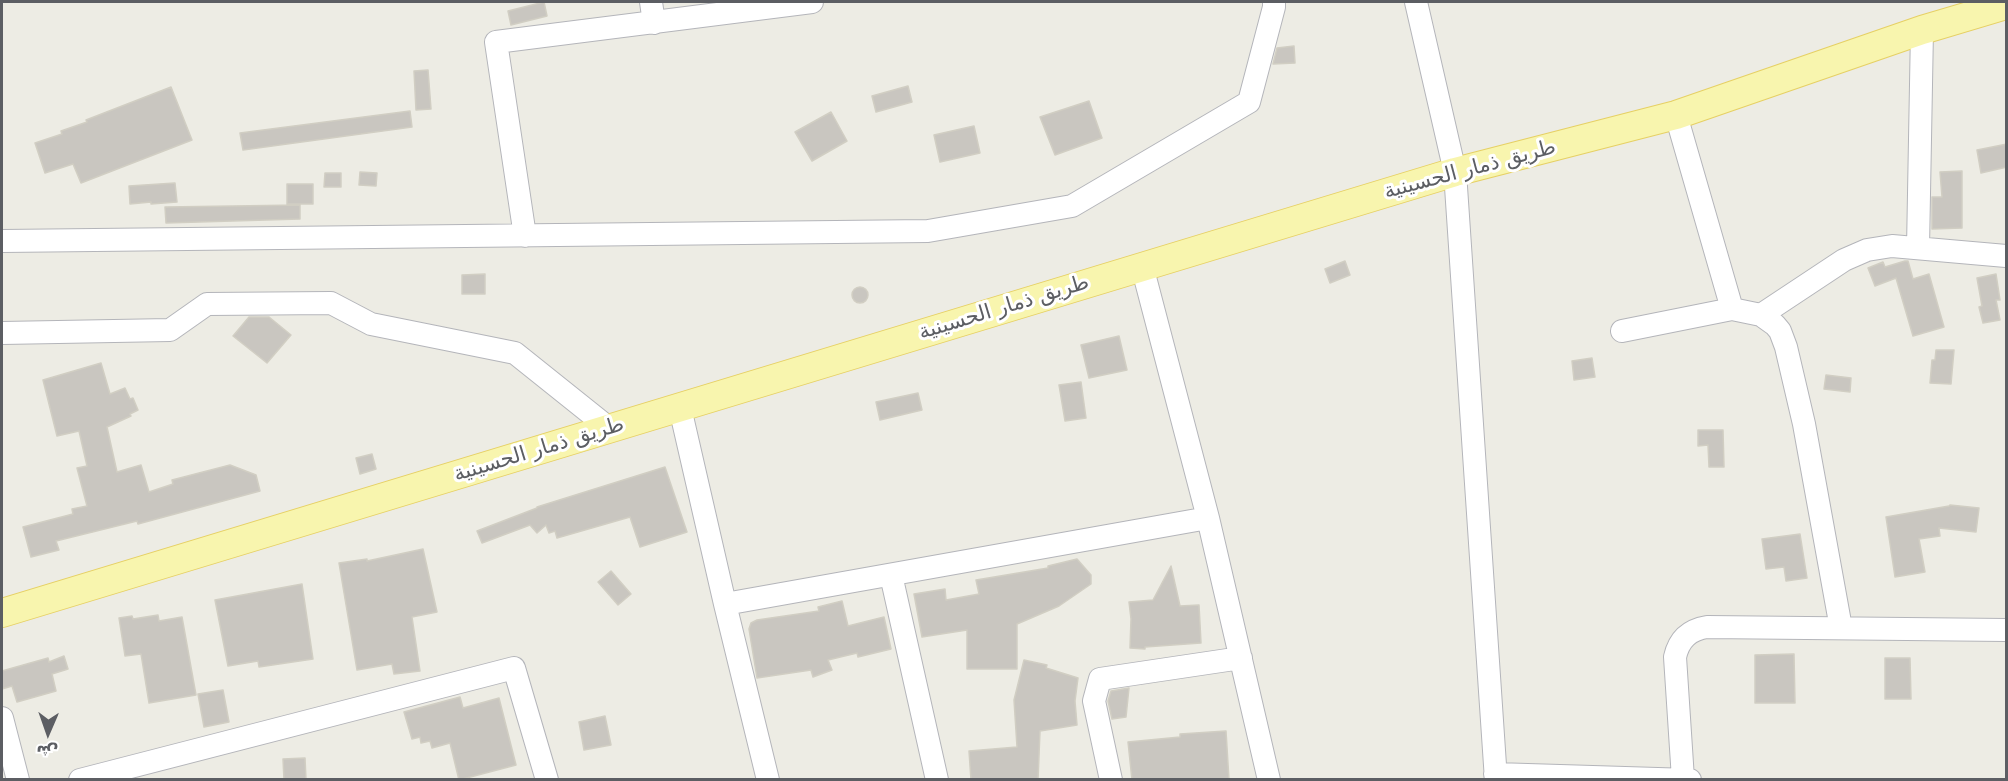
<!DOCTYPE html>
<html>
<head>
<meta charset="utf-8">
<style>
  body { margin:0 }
  #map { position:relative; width:2008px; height:781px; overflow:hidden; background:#edece4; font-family:"DejaVu Sans",Cairo,sans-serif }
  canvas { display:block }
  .frame { position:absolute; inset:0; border:3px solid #5c5e63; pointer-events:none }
  .north { position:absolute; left:18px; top:703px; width:60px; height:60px; -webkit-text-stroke:4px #fff; paint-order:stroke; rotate:182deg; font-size:16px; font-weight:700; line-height:24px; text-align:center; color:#5c5e63 }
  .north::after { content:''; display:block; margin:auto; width:21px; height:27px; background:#5c5e63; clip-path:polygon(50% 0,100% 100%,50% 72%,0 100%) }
</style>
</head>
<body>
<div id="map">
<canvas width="2008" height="781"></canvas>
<div class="frame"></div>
<div class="north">ش</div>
</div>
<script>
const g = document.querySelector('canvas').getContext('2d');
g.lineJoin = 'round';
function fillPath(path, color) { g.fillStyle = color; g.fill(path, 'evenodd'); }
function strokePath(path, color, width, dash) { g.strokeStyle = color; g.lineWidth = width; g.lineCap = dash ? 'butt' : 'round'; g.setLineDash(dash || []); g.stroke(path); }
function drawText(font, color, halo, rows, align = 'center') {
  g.font = font + ' "DejaVu Sans",Cairo,sans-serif'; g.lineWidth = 6; g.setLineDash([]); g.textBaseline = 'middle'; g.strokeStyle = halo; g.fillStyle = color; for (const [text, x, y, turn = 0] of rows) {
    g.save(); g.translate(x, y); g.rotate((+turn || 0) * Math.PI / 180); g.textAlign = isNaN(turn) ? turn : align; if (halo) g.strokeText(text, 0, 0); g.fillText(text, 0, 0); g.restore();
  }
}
const building = new Path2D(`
  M544 2 547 16 511 25 508 11Z
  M1294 46 1295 63 1273 64 1277 48Z
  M428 70 431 109 416 110 414 71Z
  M908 86 912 102 876 112 872 96Z
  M171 87 192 140 81 183 73 164 45 173 35 143 62 134 61 131 87 122 86 120Z
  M1089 101 1102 138 1055 155 1040 117Z
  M410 111 412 127 243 150 240 133Z
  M831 112 847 141 812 161 795 132Z
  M974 126 980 153 940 162 934 135Z
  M2007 144V167L1981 173 1977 150Z
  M1962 171V228L1932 229V197H1942L1940 172Z
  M360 172 377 173 376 186 359 185Z
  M325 173H341V187H324Z
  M175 183 177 202 151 204V202L130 204 129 186Z
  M287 184H313V204H287Z
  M300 205V219L166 223 165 207Z
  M1345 261 1350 275 1330 283 1325 269Z
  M1905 261H1908L1913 279 1929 274 1944 327 1913 336 1896 278 1875 286 1868 268 1883 262 1885 267Z
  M485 274V294H462V275Z
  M1996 274 2000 300H1996L2000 320 1983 323 1979 307 1982 306 1977 278Z
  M852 295a8 8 0 1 1 16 0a8 8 0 1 1-16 0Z
  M249 317H269L291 335 267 363 233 336Z
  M1119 336 1127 370 1089 378 1081 345Z
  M1936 350H1954L1951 384 1930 383 1932 360H1935Z
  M1592 358 1595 377 1574 380 1572 361Z
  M101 363 110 394 125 388 130 399 133 398 138 410 130 414 131 416 107 427 117 472 141 465 149 492 173 484 172 480 230 465 256 475 260 491 138 524 137 521 56 541 59 550 31 557 23 527 73 514 72 509 87 506 77 468 87 466 79 431 57 436 43 380Z
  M1826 375 1851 378 1850 392 1824 389Z
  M1081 382 1086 418 1065 421 1059 385Z
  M918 393 922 410 880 420 876 402Z
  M1698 430H1723L1724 467H1709L1708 445 1698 446Z
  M372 454 376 469 360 474 356 458Z
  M665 467 687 532 640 547 630 517 557 538 555 531 549 533 546 525 537 533 530 525 482 543 477 531 537 508V507Z
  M1950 505 1979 508 1976 532 1939 528 1940 536 1919 539 1925 572 1895 577 1886 517 1949 506Z
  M1800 534 1807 578 1786 581 1784 567 1766 569 1762 539Z
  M423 549 437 612 412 617 420 671 394 674 392 664 357 670 339 563 367 559V561Z
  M1077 559 1091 575V584L1059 606 1017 624V669H967V630L922 637 914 594 945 589 946 600 979 594 976 580 1048 568V566Z
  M1171 566 1180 606 1199 605 1201 643 1145 647V649L1130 648 1131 619 1129 602 1153 600Z
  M611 571 631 594 618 605 598 582Z
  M302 584 313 659 259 667 258 661 228 666 215 600Z
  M842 601 848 626 884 617 891 649 858 657 857 653 828 660 832 670 813 677 811 670 757 678 749 629 751 623 757 620 819 611 818 607Z
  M158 615 159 621 182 617 196 695 149 703 141 654 125 656 119 618 132 616 133 619Z
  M1794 654 1795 703H1755V655Z
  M64 656 68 669 52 674 56 691 17 702 12 686 2 689V671L48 658 49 662Z
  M1885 658H1910L1911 699H1885Z
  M1024 660 1047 665 1046 668 1078 678 1075 701 1077 725 1040 731 1038 780H971L969 751 1017 747 1014 700Z
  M1129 688 1126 717 1112 719 1108 701 1111 691Z
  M223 690 229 722 204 727 198 694Z
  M460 697 463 708 499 698 516 765 459 780 450 743 432 748 430 741 421 743 420 737 412 739 404 712Z
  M605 716 611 745 584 750 579 722Z
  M1226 731 1229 780H1132L1128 742 1180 737V734Z
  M305 758 306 780H284L283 759Z`);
const minor = new Path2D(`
  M651 2 654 23
  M1416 2 1455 172 1496 780
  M1676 115 1732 309
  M525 236 496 42 812 2
  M2 241 928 231 1072 206 1249 102 1274 7V2
  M1918 248 1922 30
  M1761 315 1844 260 1867 250 1892 246 2006 256
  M1622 331 1732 309 1761 315 1775 325 1780 331 1786 347 1804 424 1841 628
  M2 333 170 330 207 304 331 303 371 324 515 353 610 429
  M680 408 725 604 768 780
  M1208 518 1269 780
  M891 575 937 780
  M725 604 1208 518 1142 266
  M2 718 18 780
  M1495 774 1690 780
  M1683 779 1675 657C1679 639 1689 630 1707 627L2006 630
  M80 780 514 668 547 780
  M1111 780 1094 701 1100 679 1241 658`);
const major = new Path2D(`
  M2 613 1455 172 1676 115 1922 30 2006 5`);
const streetNames = [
  ["طريق ذمار الحسينية",1470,170,-15],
  ["طريق ذمار الحسينية",1004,308,-17],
  ["طريق ذمار الحسينية",539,450,-17]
];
fillPath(building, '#c9c6c0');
strokePath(building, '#d1cec3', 1.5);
strokePath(minor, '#b4b5ba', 24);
strokePath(major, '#e6d064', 30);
strokePath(minor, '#fff', 22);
strokePath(major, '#f8f5ae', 28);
drawText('21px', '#5c5e63', '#fff', streetNames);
</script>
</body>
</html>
